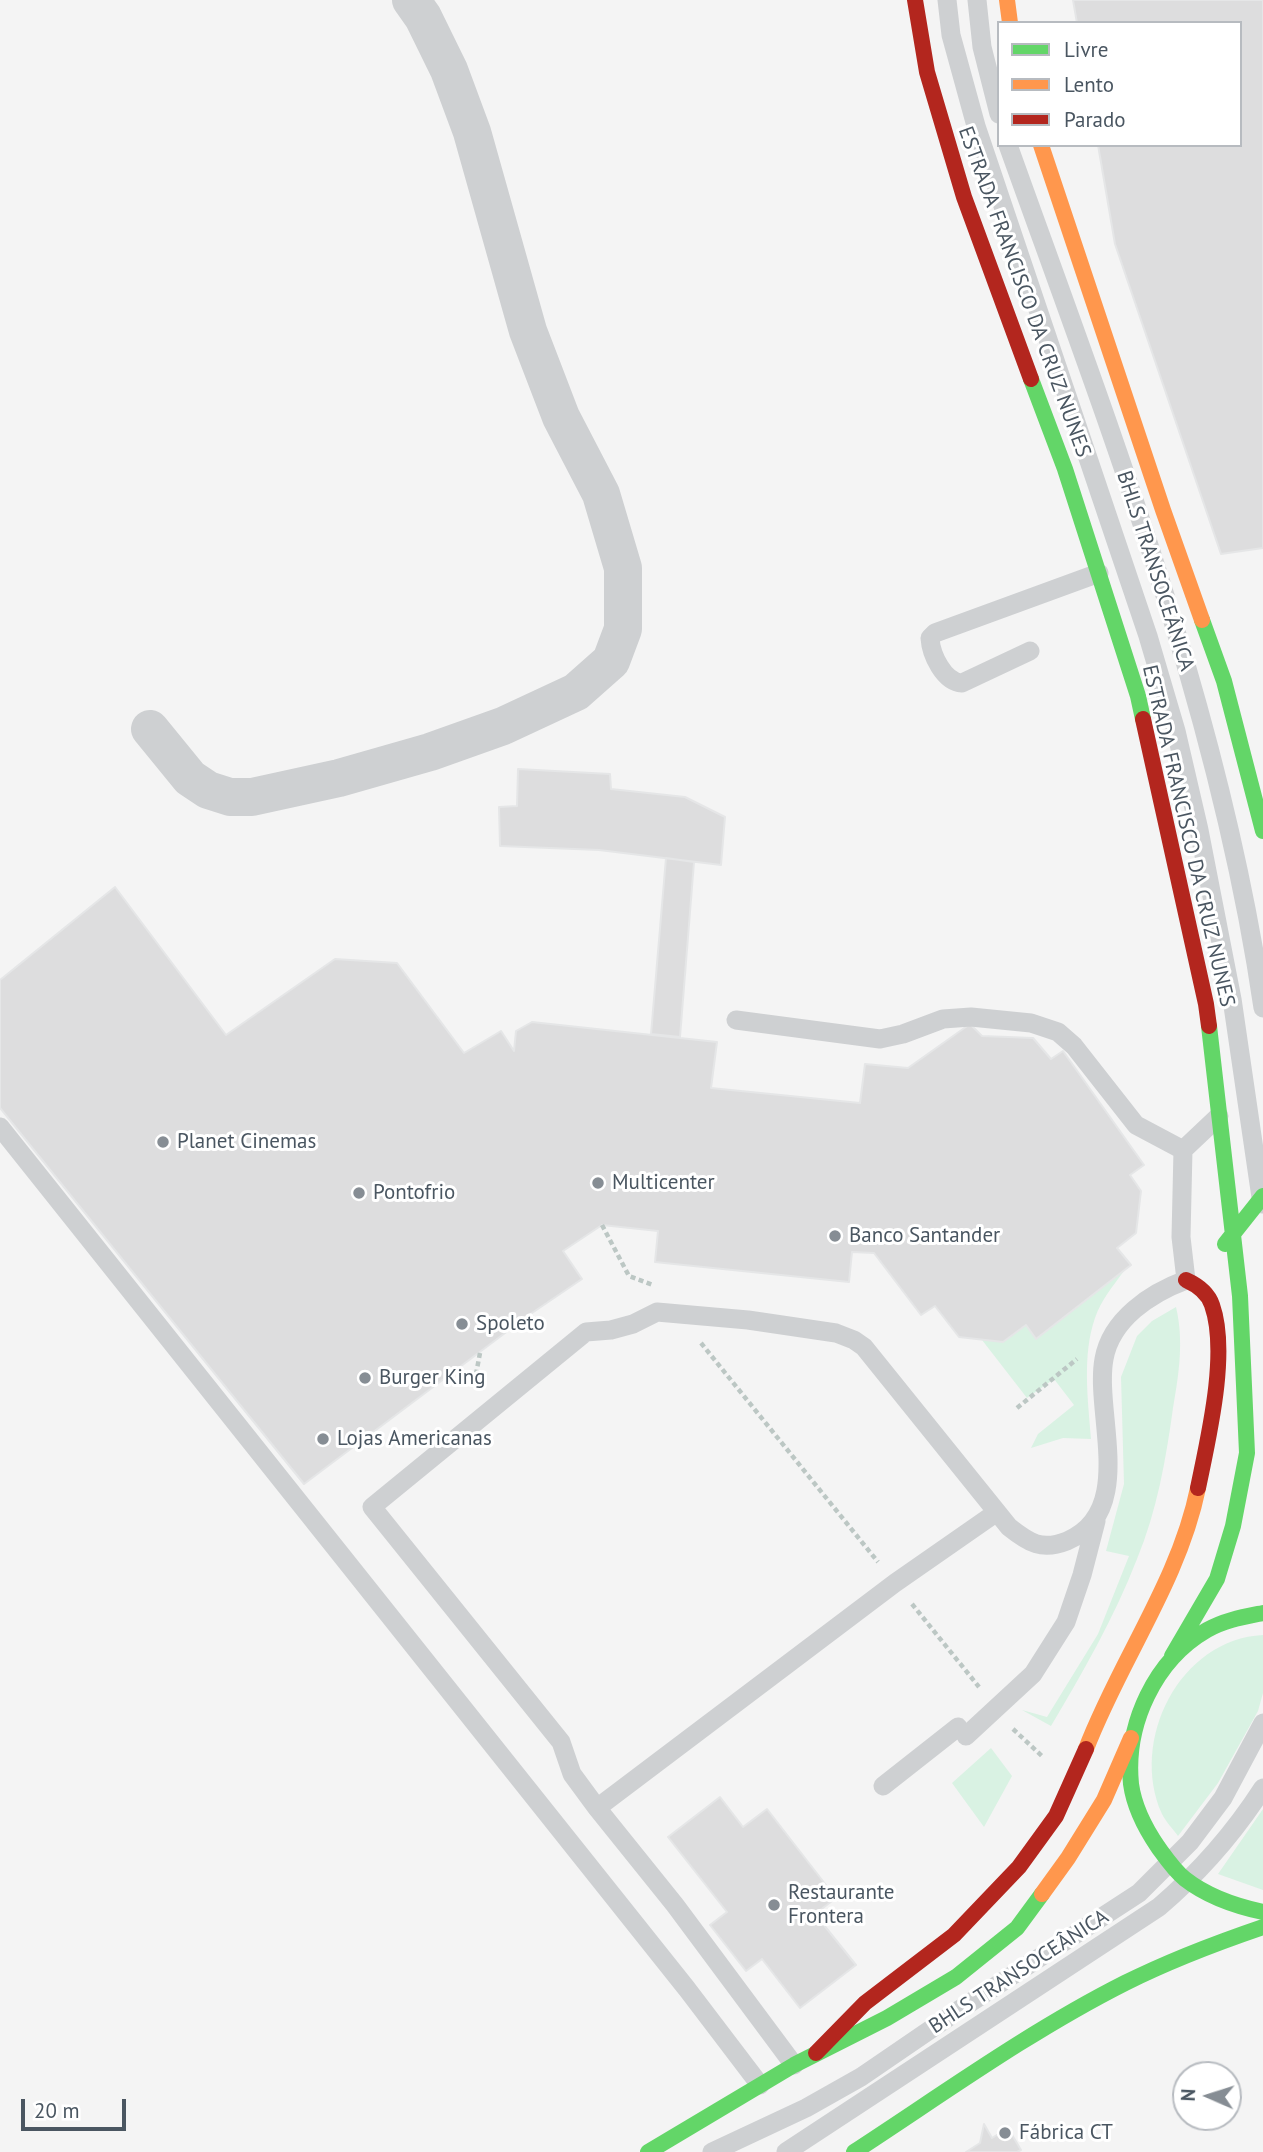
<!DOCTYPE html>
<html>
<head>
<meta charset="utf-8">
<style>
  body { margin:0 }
  #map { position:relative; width:1263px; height:2152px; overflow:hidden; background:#f4f4f4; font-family:"PT Sans",sans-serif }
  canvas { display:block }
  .legend { position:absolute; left:997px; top:21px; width:245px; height:126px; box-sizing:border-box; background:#fff; border:2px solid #b7bbc0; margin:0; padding:9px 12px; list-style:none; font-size:21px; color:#4a5661 }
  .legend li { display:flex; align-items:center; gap:14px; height:35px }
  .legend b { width:35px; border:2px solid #b7bbc0 }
  .north { position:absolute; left:1172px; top:2061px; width:70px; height:70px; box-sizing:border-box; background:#fff; border:2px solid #b7bbc0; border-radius:50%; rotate:273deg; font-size:19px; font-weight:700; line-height:28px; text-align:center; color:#4a5661 }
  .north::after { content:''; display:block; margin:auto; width:24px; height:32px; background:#868d94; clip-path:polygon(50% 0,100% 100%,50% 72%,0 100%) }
  .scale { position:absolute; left:21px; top:2099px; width:105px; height:32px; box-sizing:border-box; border:4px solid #4a5661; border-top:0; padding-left:9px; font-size:21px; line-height:24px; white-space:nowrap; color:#4a5661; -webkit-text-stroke:5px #fff; paint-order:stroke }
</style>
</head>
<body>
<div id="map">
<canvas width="1263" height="2152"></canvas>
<ul class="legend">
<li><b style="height:9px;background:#63d668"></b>Livre</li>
<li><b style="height:9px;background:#ff974d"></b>Lento</li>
<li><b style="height:9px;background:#b3261e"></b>Parado</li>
</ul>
<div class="north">N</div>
<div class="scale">20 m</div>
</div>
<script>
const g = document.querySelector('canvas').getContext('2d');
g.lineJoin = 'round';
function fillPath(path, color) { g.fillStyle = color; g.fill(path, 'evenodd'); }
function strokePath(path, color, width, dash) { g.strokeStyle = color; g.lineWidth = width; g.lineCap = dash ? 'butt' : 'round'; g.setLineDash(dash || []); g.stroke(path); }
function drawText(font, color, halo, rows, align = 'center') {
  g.font = font + ' "PT Sans",sans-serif'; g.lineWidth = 6; g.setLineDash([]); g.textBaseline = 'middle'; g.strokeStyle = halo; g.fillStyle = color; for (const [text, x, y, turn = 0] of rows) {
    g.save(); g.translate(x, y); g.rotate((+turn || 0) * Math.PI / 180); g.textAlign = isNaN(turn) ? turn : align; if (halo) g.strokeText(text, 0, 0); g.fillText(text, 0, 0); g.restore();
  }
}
const green = new Path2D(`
  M1124 1271C1113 1286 1101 1300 1095 1318 1082 1355 1088 1400 1091 1439L1063 1438 1031 1448 1038 1434 1074 1405 1054 1379 1027 1398 982 1340 1003 1342 1026 1325 1036 1339Z
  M1176 1307C1184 1341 1179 1374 1173 1408 1166 1459 1157 1511 1137 1559 1114 1618 1083 1672 1051 1726L1022 1710 1047 1717 1098 1634 1129 1556 1106 1551 1124 1484 1121 1377 1137 1336 1152 1321Z
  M1263 1635V1693L1258 1711 1218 1783 1178 1836C1173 1829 1166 1822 1162 1814 1129 1740 1180 1639 1263 1635Z
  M991 1748 1012 1776 984 1827 952 1783Z
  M1263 1809V1890L1218 1874Z`);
const building = new Path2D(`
  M1073 0H1263V548L1221 554 1115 244 1098 145H1240V23H1077Z
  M518 769 610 774 611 789 685 797 725 817 721 865 599 850 500 846 499 807 517 806Z
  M666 858 694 862 680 1037 651 1034Z
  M115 887 226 1035 335 959 397 963 464 1053 501 1031 514 1051 516 1031 532 1022 717 1042 711 1088 860 1103 865 1064 908 1068 970 1024 982 1036 1033 1038 1051 1059 1063 1051 1144 1165 1130 1175 1141 1191 1136 1233 1117 1248 1131 1265 1036 1339 1026 1325 1003 1342 959 1337 935 1306 921 1315 874 1253 852 1252 849 1282 674 1264 655 1262 658 1231 602 1225 563 1251 582 1279 529 1315 304 1484 0 1108V980Z
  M720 1797 743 1827 767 1809 836 1898 815 1914 856 1965 800 2008 762 1959 746 1971 710 1925 727 1912 668 1837Z
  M984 2124 992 2138 1008 2128 1021 2150 1017 2152H966L980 2143Z`);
const path = new Path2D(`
  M602 1225 629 1276 653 1285
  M701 1343 878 1562
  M480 1353 476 1374 483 1384
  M1017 1408 1077 1359
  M912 1604 979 1687
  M1013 1729 1043 1757`);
const lane = new Path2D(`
  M947 0 951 35 976 126 1148 636 1176 731 1199 830 1232 999 1262 1204
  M977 0 982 47 999 114
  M1008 145C1109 427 1220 711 1263 1008
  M1030 651 962 683C944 682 931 655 930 638L935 633 1099 573
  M736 1020 880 1039 903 1034 943 1019 971 1017 1031 1023 1058 1032 1074 1046 1136 1125 1183 1150
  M0 1127 687 1989 760 2085
  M966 1736 1033 1674 1066 1622 1082 1575 1096 1521
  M883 1786 958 1727
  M597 1808 572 1774 561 1742 372 1507 586 1332 611 1330 633 1324 657 1312 748 1320 836 1333 854 1340 864 1347 1009 1527C1029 1543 1042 1551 1067 1541 1137 1512 1094 1413 1104 1359 1111 1319 1151 1293 1186 1280L1181 1237 1183 1150 1219 1116
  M794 2065 675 1905 597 1808 895 1583 997 1512
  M712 2152 806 2108 861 2077 959 2010 1139 1893 1190 1842 1223 1798 1263 1723
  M786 2152 1159 1907C1200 1872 1234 1833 1263 1788`);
const street = new Path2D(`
  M150 729 190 778 208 790 230 797H252L339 778 430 752 503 726 576 692 611 661 623 629V568L601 494 561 417 528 331 472 132 449 70 423 17 411 0`);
const fast = new Path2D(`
  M1031 379 1065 469 1138 696 1143 719
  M1202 620 1224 681 1263 831
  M1225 1244 1263 1196
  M1263 1613C1243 1617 1225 1620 1207 1630 1155 1660 1125 1724 1131 1784 1134 1806 1145 1828 1158 1847 1166 1858 1174 1870 1185 1879 1208 1897 1235 1906 1263 1912
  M1172 1656 1217 1579 1233 1526 1247 1453 1240 1296 1209 1026
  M648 2152 794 2065 887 2018 956 1977 1017 1928 1042 1894
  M854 2152C943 2094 1030 2031 1125 1983 1169 1961 1216 1943 1263 1927`);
const slow = new Path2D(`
  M1007 0 1010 23
  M1041 145 1163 510 1202 620
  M1086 1749C1120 1660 1179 1581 1198 1488
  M1042 1894 1068 1858 1104 1800 1131 1738`);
const jam = new Path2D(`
  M915 0 927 72 964 197 1031 379
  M1143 719 1206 1004 1209 1026
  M1186 1280C1197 1285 1208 1293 1212 1305 1229 1353 1208 1439 1198 1488
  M816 2053 865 2003 954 1935 1019 1867 1056 1816 1086 1749`);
const markers = [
  [163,1142,7,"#868d94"],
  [598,1183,7,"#868d94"],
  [359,1193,7,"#868d94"],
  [835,1236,7,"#868d94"],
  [462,1324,7,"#868d94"],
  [365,1378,7,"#868d94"],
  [323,1439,7,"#868d94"],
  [774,1905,7,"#868d94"],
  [1005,2133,7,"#868d94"]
];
const streetNames = [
  ["ESTRADA FRANCISCO DA CRUZ NUNES",1024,292,70],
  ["BHLS TRANSOCEÂNICA",1155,571,72],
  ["ESTRADA FRANCISCO DA CRUZ NUNES",1188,836,77],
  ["BHLS TRANSOCEÂNICA",1019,1972,-33]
];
const poiNames = [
  ["Planet Cinemas",177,1142],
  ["Multicenter",612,1183],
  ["Pontofrio",373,1193],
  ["Banco Santander",849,1236],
  ["Spoleto",476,1324],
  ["Burger King",379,1378],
  ["Lojas Americanas",337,1439],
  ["Restaurante",788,1893],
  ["Frontera",788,1917],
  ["Fábrica CT",1019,2133]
];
fillPath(green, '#d9f2e3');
fillPath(building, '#ddddde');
strokePath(building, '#e5e6e7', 2);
strokePath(path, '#bcc7c4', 4.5, [5, 3.5]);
strokePath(lane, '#ced0d2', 19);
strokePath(street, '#ced0d2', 38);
strokePath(fast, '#63d668', 16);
strokePath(slow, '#ff974d', 16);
strokePath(jam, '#b3261e', 16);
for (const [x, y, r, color] of markers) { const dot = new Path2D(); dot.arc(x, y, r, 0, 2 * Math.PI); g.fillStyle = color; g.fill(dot); strokePath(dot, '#fff', 2.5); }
drawText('21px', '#4a5661', '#fff', streetNames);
drawText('21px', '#4a5661', '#fff', poiNames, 'left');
</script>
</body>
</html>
